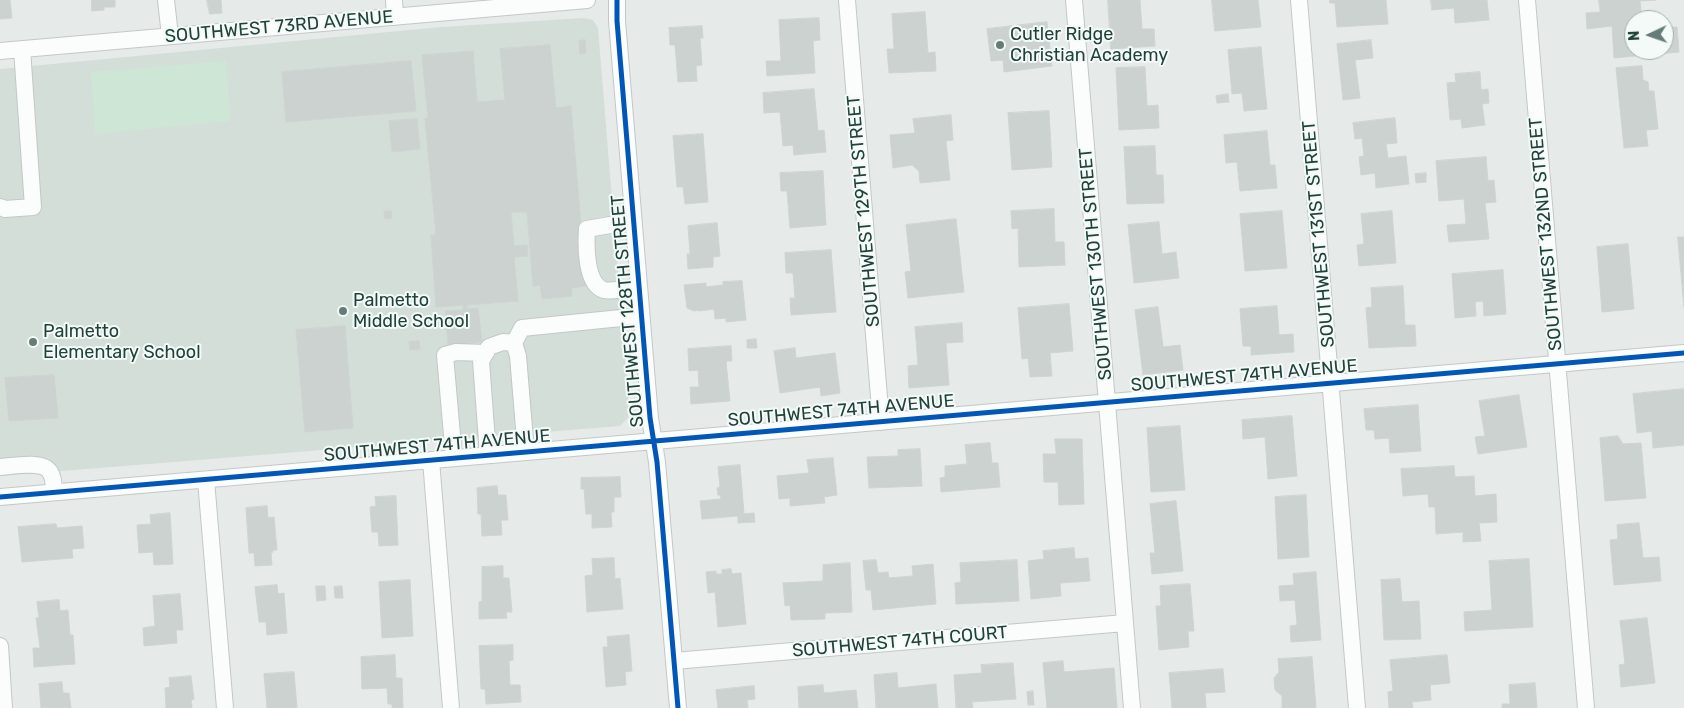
<!DOCTYPE html>
<html>
<head>
<meta charset="utf-8">
<style>
  body { margin:0 }
  #map { position:relative; width:1684px; height:708px; overflow:hidden; background:#e6ebe9; font-family:Rubik,sans-serif }
  canvas { display:block }
  .north { position:absolute; left:1624px; top:10px; width:50px; height:50px; box-sizing:border-box; background:#f4faf7; border:1px solid #9fb0ac; border-radius:50%; rotate:267deg; font-size:14px; font-weight:700; line-height:20px; text-align:center; color:#20423b }
  .north::after { content:''; display:block; margin:auto; width:18px; height:22px; background:#657d78; clip-path:polygon(50% 0,100% 100%,50% 72%,0 100%) }
</style>
</head>
<body>
<div id="map">
<canvas width="1684" height="708"></canvas>
<div class="north">N</div>
</div>
<script>
const g = document.querySelector('canvas').getContext('2d');
g.lineJoin = 'round';
function fillPath(path, color) { g.fillStyle = color; g.fill(path, 'evenodd'); }
function strokePath(path, color, width, dash) { g.strokeStyle = color; g.lineWidth = width; g.lineCap = dash ? 'butt' : 'round'; g.setLineDash(dash || []); g.stroke(path); }
function drawText(font, color, halo, rows, align = 'center') {
  g.font = font + ' Rubik,sans-serif'; g.lineWidth = 4; g.setLineDash([]); g.textBaseline = 'middle'; g.strokeStyle = halo; g.fillStyle = color; for (const [text, x, y, turn = 0] of rows) {
    g.save(); g.translate(x, y); g.rotate((+turn || 0) * Math.PI / 180); g.textAlign = isNaN(turn) ? turn : align; if (halo) g.strokeText(text, 0, 0); g.fillText(text, 0, 0); g.restore();
  }
}
const built = new Path2D(`
  M584 18 593 20 598 28 629 408 628 418 620 426 0 476V69L441 27Z`);
const green = new Path2D(`
  M226 61 230 121 95 134 91 72Z`);
const building = new Path2D(`
  M0 0H10L12 18 0 19Z
  M92 0H115V7H104V10L92 11Z
  M207 0H221L222 13 210 14Z
  M1108 0H1140L1142 29H1154L1155 46 1111 49Z
  M1212 0H1258L1261 27 1215 31Z
  M1330 0H1386L1388 24 1337 27 1335 3H1330Z
  M1431 0H1487L1489 20 1455 23 1454 8 1432 10Z
  M1599 0H1656L1640 1 1642 20H1634V50H1664V28L1677 27 1679 52 1614 58 1612 26 1587 29 1586 13 1600 12Z
  M925 12 928 53 935 52 936 71 889 73 887 49H894L892 14Z
  M819 18 820 40 813 41 815 73 767 76 766 61H781L779 20Z
  M1047 22 1052 66 1004 72 1003 60 991 61 987 29Z
  M702 26 703 38H700L702 65 696 66 697 81 678 82 675 45H670L669 28Z
  M585 40 586 53 580 54 579 41Z
  M1371 40 1373 58 1355 60 1360 98 1343 100 1337 44Z
  M550 45 556 108 571 106 586 286 571 288 572 296 542 299 540 285 533 286 527 212H511L514 246 527 245 528 256 514 257 518 301 467 305V309L478 308 482 342 448 344 445 311 463 310V305L436 307 431 235H436L425 119 428 118 422 55 473 51 477 102 505 100 500 49Z
  M1261 47 1267 109 1244 111 1242 93 1232 94 1228 50Z
  M411 61 416 111 286 122 282 72Z
  M1642 66 1643 80 1648 82 1649 91H1654L1658 129 1646 130 1648 146 1624 148 1616 68Z
  M1145 67 1147 106 1158 105 1159 128 1119 130 1116 68Z
  M1480 72 1481 90 1488 89 1489 103 1482 104 1485 125 1462 128 1461 119 1450 120 1447 83 1456 82 1455 74Z
  M814 89 818 131 824 130 826 152 794 155 793 145 783 146 780 112 764 113 763 93Z
  M1228 94 1229 102 1217 103 1216 96Z
  M1049 111 1052 167 1012 170 1008 113Z
  M951 115 953 140 946 141 950 180 920 183 919 171 912 165 893 168 890 135 915 133 913 119Z
  M1395 118 1397 143 1386 144 1388 158 1406 156 1409 184 1376 188 1375 173 1361 175 1359 157 1364 156 1362 138 1355 139 1353 123Z
  M417 119 420 149 392 152 389 121Z
  M1267 131 1270 165H1275L1277 188 1240 191 1237 162 1226 163 1224 135Z
  M703 134 708 202 685 204 683 187H677L673 136Z
  M1155 146 1156 175H1163L1164 203 1127 204 1124 147Z
  M1486 157 1488 181 1494 180 1496 202 1485 203 1489 239 1449 242 1447 225 1466 224 1464 199 1439 201 1436 161Z
  M823 171 826 225 790 228 787 191H781L780 173Z
  M1426 173V182L1416 183 1415 174Z
  M1054 209 1055 242H1064L1065 265 1019 267 1018 228 1012 229 1011 211Z
  M391 211 392 218 385 219 384 212Z
  M1282 211 1287 268 1245 271 1240 214Z
  M1392 211 1396 263 1359 266 1357 245 1364 244 1361 214Z
  M956 219 964 292 908 298 905 272 911 271 906 225Z
  M1159 222 1162 254 1176 252 1179 278 1134 283 1128 225Z
  M717 223 720 256 713 257V267L688 269 687 254H690L688 226Z
  M1678 237H1684V307Z
  M1628 244 1634 309 1602 312 1597 247Z
  M831 250 836 312 791 315 790 298H795L793 273H786L785 253Z
  M1503 270 1506 314 1484 316 1483 301 1475 302 1476 316 1455 318 1452 274Z
  M742 281 746 320 726 322V318L715 319 714 309 699 311V310L694 311 687 308 684 285 706 283V287L723 285V282Z
  M1403 286 1405 325H1415L1416 346 1369 348 1366 308 1372 307 1371 288Z
  M1069 304 1073 351 1050 353 1052 376 1030 377 1028 358 1022 359 1018 308Z
  M1277 306 1279 335 1293 334 1294 352 1251 355V346H1243L1240 309Z
  M1158 307 1163 347 1180 345 1183 370 1143 375 1135 310Z
  M962 323 963 342 946 343 949 385 909 388 908 366 918 365 915 327Z
  M345 326 353 428 305 432 296 330Z
  M756 339 757 348H747V340Z
  M419 341 420 349 410 350 409 342Z
  M731 346 732 361H726L730 401 691 404 690 387H699L698 370 689 371 688 349Z
  M795 348 796 358 835 353 840 393 821 396 820 387 780 393 774 351Z
  M54 375 58 418 9 421 5 378Z
  M1684 389V445L1653 448 1652 431 1637 433 1633 394Z
  M1519 395 1527 447 1478 454 1475 437 1485 436 1479 401Z
  M1418 405 1421 451 1390 453 1389 438 1375 439 1374 430H1366L1364 409Z
  M1292 416 1297 476 1268 479 1265 437 1243 439 1242 420Z
  M1180 426 1185 490 1151 492 1147 428Z
  M1618 436 1623 444 1641 443 1646 498 1605 501 1600 438Z
  M1055 439H1082L1084 504 1059 505 1058 482H1044L1043 454H1056Z
  M990 443 992 463H998L1000 487 941 492 940 478 945 477V466L967 464 965 445Z
  M920 449 922 486 869 488 867 457 898 456V450Z
  M833 458 837 495 824 497 825 503 790 506V498L779 499 777 476 809 473 807 460Z
  M740 465 744 514 754 513 755 522 738 523V516L702 519 700 501 721 499 720 495H718L717 488 720 487 718 467Z
  M1454 466 1455 477 1474 476 1475 496 1496 494 1497 522 1479 523 1481 541 1463 542V532L1436 534 1435 507H1429L1428 494 1403 496 1401 469Z
  M620 477 621 497H614V512H611L612 527 592 528V514H586L584 489H581V478Z
  M497 486 498 495H506L508 520H501L502 535 482 536 481 514H478L477 488Z
  M1306 495 1309 557 1278 559 1275 497Z
  M396 496 398 545 379 546 378 532H372L370 507 376 506 375 497Z
  M1176 501 1183 571 1152 574 1150 553H1155L1150 504Z
  M267 506 268 518 274 517 277 550H272L273 552 271 553 272 565 255 566 254 553H249L246 508Z
  M170 513 173 564 154 565 153 552 139 553 137 525 151 524 150 515Z
  M1639 523 1643 558 1659 557 1661 581 1614 585 1610 540 1618 539 1617 525Z
  M56 524 57 528 82 526 84 548 72 549 73 558 22 562 18 527Z
  M1074 548 1075 559 1088 558 1090 581 1060 583 1061 596 1031 599 1028 561 1044 559 1043 551Z
  M614 558 615 579 620 578 623 609 587 612 585 576 593 575 592 559Z
  M1529 559 1533 627 1465 631 1464 612 1492 610 1489 561Z
  M876 560 878 573 888 572 889 578 913 576 912 566 933 564 936 604 873 610 871 590H866L863 561Z
  M1017 560 1019 601 956 604 955 583 961 582 960 563Z
  M850 563 852 612 825 613V619L791 620 790 605 785 606 783 583 823 581V565Z
  M503 566V578H509L512 612H506L507 618 479 619V602L482 601V567Z
  M731 569 732 574 741 573 746 624 718 627 715 592 708 593 706 572 716 571V574H722V570Z
  M1316 572 1321 640 1291 642 1290 626 1297 625 1295 600 1280 601 1279 586 1294 585 1293 574Z
  M1400 579 1402 602 1419 601 1421 639 1384 640 1381 580Z
  M410 580 413 636 382 638 379 582Z
  M1190 584 1194 631H1188L1189 647 1159 650 1156 606H1161L1160 586Z
  M277 585 278 594 284 593 287 633 267 635 266 622H259L255 587Z
  M316 586H325L326 600 317 601Z
  M342 586 343 598H335L334 587Z
  M180 594 183 630H176L177 643 144 646 143 628 155 626 153 596Z
  M59 600 60 611 68 610 70 635H73L75 664 34 667 33 648H40L36 618H39L37 602Z
  M1647 618 1655 683 1621 687 1619 665 1625 664 1620 621Z
  M629 635 632 671 625 672 626 685 606 687 603 647H608L607 637Z
  M513 645V660L509 661 510 685H520L521 702 486 704 485 689H481L479 646Z
  M395 655 396 678H402L403 708H392V704H388L387 688 362 689 361 657Z
  M1447 655 1450 683 1430 685 1431 700 1412 702 1413 708H1389L1388 692 1393 691 1390 660Z
  M1312 657 1316 708H1282V696L1275 690 1274 678 1279 672 1278 659Z
  M1063 661 1064 672 1114 668 1117 708H1047L1043 663Z
  M1013 663 1016 699 972 702 973 708H956L954 675 982 673 981 665Z
  M1223 669 1225 692 1205 693 1206 708H1172L1169 673Z
  M294 672 297 708H267L264 674Z
  M897 673 898 688 936 684 938 708H876L874 675Z
  M191 676 194 699 191 700 192 708H166L165 688 170 687 169 678Z
  M62 682 63 693H69L71 708H41L39 684Z
  M1535 683 1537 708H1502V704H1510L1509 685Z
  M823 685 824 693 856 690 858 708H799L798 687Z
  M754 686 755 699 747 700 748 708H718L716 690Z
  M1033 691 1034 705H1028L1027 692Z`);
const minor = new Path2D(`
  M166 0 170 36
  M394 0 395 17
  M617 0V21L650 418 657 462 678 708
  M847 0 881 422
  M1074 0 1132 708
  M1299 0 1357 708
  M1527 0 1586 708
  M0 51 587 0
  M0 207 5 209 33 207 22 49
  M633 221 587 229C586 244 585 284 604 290 611 292 630 288 639 287
  M514 343 522 328 641 316
  M488 455 481 361 489 347 503 342 514 343 518 356 526 452
  M454 458 445 355 456 352 486 353
  M431 460 451 708
  M0 467C13 466 43 460 50 472 54 478 54 486 54 492
  M206 480 225 708
  M0 497 1684 353
  M0 646 4 708
  M674 661 1125 623`);
const cycleway = new Path2D(`
  M617 0V21L650 418 657 462 678 708
  M0 497 1684 353`);
const markers = [
  [1000,45,5,"#657d78"],
  [343,311,5,"#657d78"],
  [33,342,5,"#657d78"]
];
const streetNames = [
  ["SOUTHWEST 73RD AVENUE",279,27,-5],
  ["SOUTHWEST 129TH STREET",864,211,-95],
  ["SOUTHWEST 131ST STREET",1319,234,-95],
  ["SOUTHWEST 132ND STREET",1546,234,-95],
  ["SOUTHWEST 130TH STREET",1096,264,-95],
  ["SOUTHWEST 128TH STREET",628,311,-95],
  ["SOUTHWEST 74TH AVENUE",1244,376,-5],
  ["SOUTHWEST 74TH AVENUE",841,411,-5],
  ["SOUTHWEST 74TH AVENUE",437,446,-5],
  ["SOUTHWEST 74TH COURT",900,642,-5]
];
const poiNames = [
  ["Cutler Ridge",1010,35],
  ["Christian Academy",1010,56],
  ["Palmetto",353,301],
  ["Middle School",353,322],
  ["Palmetto",43,332],
  ["Elementary School",43,353]
];
fillPath(built, '#d3ded9');
fillPath(green, '#cee6d6');
fillPath(building, '#ccd2d0');
strokePath(building, '#ced4d2', 1);
strokePath(minor, '#c3c8c6', 18);
strokePath(minor, '#fbfcfc', 16);
strokePath(cycleway, '#0057b8', 5);
for (const [x, y, r, color] of markers) { const dot = new Path2D(); dot.arc(x, y, r, 0, 2 * Math.PI); g.fillStyle = color; g.fill(dot); strokePath(dot, '#f4faf7', 2); }
drawText('18px', '#20423b', '#f4faf7', streetNames);
drawText('18px', '#20423b', '#f4faf7', poiNames, 'left');
</script>
</body>
</html>
